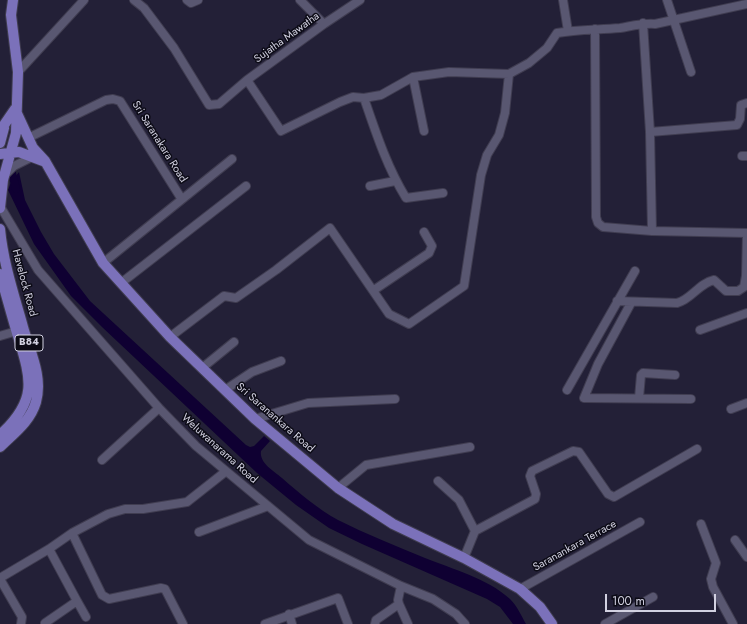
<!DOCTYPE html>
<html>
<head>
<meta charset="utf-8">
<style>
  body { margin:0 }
  #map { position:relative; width:747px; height:624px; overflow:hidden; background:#232037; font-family:Jost,sans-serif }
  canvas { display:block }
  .scale { position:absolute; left:605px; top:594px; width:111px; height:18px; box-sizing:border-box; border:2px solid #d2d1e1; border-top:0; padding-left:5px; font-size:12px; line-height:14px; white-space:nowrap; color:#d2d1e1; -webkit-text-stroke:3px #0c0b16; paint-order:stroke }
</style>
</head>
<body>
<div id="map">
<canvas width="747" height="624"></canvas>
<div class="scale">100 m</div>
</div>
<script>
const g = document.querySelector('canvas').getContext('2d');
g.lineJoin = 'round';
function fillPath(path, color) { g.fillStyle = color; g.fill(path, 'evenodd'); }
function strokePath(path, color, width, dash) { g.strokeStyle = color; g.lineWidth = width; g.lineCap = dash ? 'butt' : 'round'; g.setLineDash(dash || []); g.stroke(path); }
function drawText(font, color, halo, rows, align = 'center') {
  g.font = font + ' Jost,sans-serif'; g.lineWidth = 3; g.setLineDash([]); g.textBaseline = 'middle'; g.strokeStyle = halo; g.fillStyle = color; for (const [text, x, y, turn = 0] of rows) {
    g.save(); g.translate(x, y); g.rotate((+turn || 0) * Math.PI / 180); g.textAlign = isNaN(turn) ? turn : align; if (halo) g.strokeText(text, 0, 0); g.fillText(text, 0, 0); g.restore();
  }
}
const water = new Path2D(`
  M19 172 25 200 41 232 54 254 90 301 246 445 250 447 254 446 264 436 270 441 261 451C259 463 274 471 282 478 299 493 318 509 338 520 366 534 396 546 425 558 452 569 487 578 510 599 517 606 521 615 526 624H513L500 607 487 599 362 544 329 528 296 505 257 473 102 327 71 296 34 244 8 190 11 182Z`);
const canal = new Path2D(`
  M7 165 12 173 16 189`);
const minor = new Path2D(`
  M134 0 144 8 174 48 209 105 219 104 247 80 281 131 340 102 353 97 364 98 381 95 413 77 449 72 509 74 529 63 547 48 557 33C578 29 599 30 620 28 632 26 642 23 655 24L747 4
  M187 0 191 3 198 0
  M300 0 324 24
  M563 0 568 31
  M667 0 691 72
  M643 23 650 132 652 231
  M595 29 596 217 598 223 603 227 652 231 747 233
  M18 72 84 0
  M413 77 424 131
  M247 80 324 24 360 0
  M364 98C376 133 387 167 406 198L443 193
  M650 132 737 125 740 119 741 105 747 103
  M28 138 106 100 113 99 120 101 181 198
  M742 156H747
  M5 175 14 166 34 156
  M370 186 395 181
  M0 206 38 270 159 408 196 446 309 540 401 586 433 599 456 614 465 624
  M103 263 232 159
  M121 283 246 186
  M374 290 429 253 432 246 424 232
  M617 301 677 303C691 300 699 283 714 280L726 291H738L744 287 746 276 747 233
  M631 303 598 364 584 398 691 399
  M700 330 747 313
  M0 336 17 331
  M170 337 224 296 236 298 276 270 330 228 389 314 409 324 464 286 481 175 487 155 499 135 505 113 509 74
  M202 368 234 342
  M225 390 252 372 281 361
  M567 390 635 271
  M639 398 641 375 643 373 675 375
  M731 409 747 403
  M255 419 308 403 395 399
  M102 460 159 408
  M438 481 459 500 475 531
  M338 488 366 465 470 447
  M701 524 716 563 711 579 713 587 733 624
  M199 532 268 506
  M72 533 102 595 109 599 161 588 165 589 183 624
  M735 540 747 557
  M464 558 475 531 535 499 536 494 530 476 532 471 573 451 579 452 608 494 614 497 697 449
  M0 578 49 549 72 533 108 514 125 509H143L187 502 225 472
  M0 579 22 617 21 624
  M520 589 640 522
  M77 601 86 617
  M399 604 408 624
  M289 614 292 624
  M45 623 77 601 49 549
  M265 624 338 598 348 624
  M375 624 376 620 399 604 398 600 401 586
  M605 624 653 597`);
const major = new Path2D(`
  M15 109 33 148 45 161 103 263 170 337 255 419 338 488 393 524 464 558 520 589 540 607 552 624
  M0 131 15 109
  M0 143 4 128
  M0 154 19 152 43 161
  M0 208 3 180 16 133 18 72 11 15 13 0
  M0 229C3 262 14 295 23 327 30 352 43 376 36 402 30 422 14 433 0 447
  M0 274C6 294 11 313 17 333 31 379 39 399 0 435`);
const shields = [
  [29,343,28]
];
const shieldNames = [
  ["B84",29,343]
];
const streetNames = [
  ["Sujatha Mawatha",287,38,-36],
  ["Sri Saranakara Road",159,142,58],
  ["Havelock Road",24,283,75],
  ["Sri Saranankara Road",275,418,41],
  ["Weluwanarama Road",219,449,42],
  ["Saranankara Terrace",575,546,-29]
];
fillPath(water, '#0f0032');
strokePath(canal, '#0f0032', 8);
strokePath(minor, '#403d51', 10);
strokePath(major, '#403d51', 12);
strokePath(minor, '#595771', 8);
strokePath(major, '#7b71ba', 10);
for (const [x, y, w] of shields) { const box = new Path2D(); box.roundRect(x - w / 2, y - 8, w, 16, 3); g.fillStyle = '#0c0b16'; g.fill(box); strokePath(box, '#d2d1e1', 1); }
drawText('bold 10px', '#d2d1e1', null, shieldNames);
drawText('11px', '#d2d1e1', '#0c0b16', streetNames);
</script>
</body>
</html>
